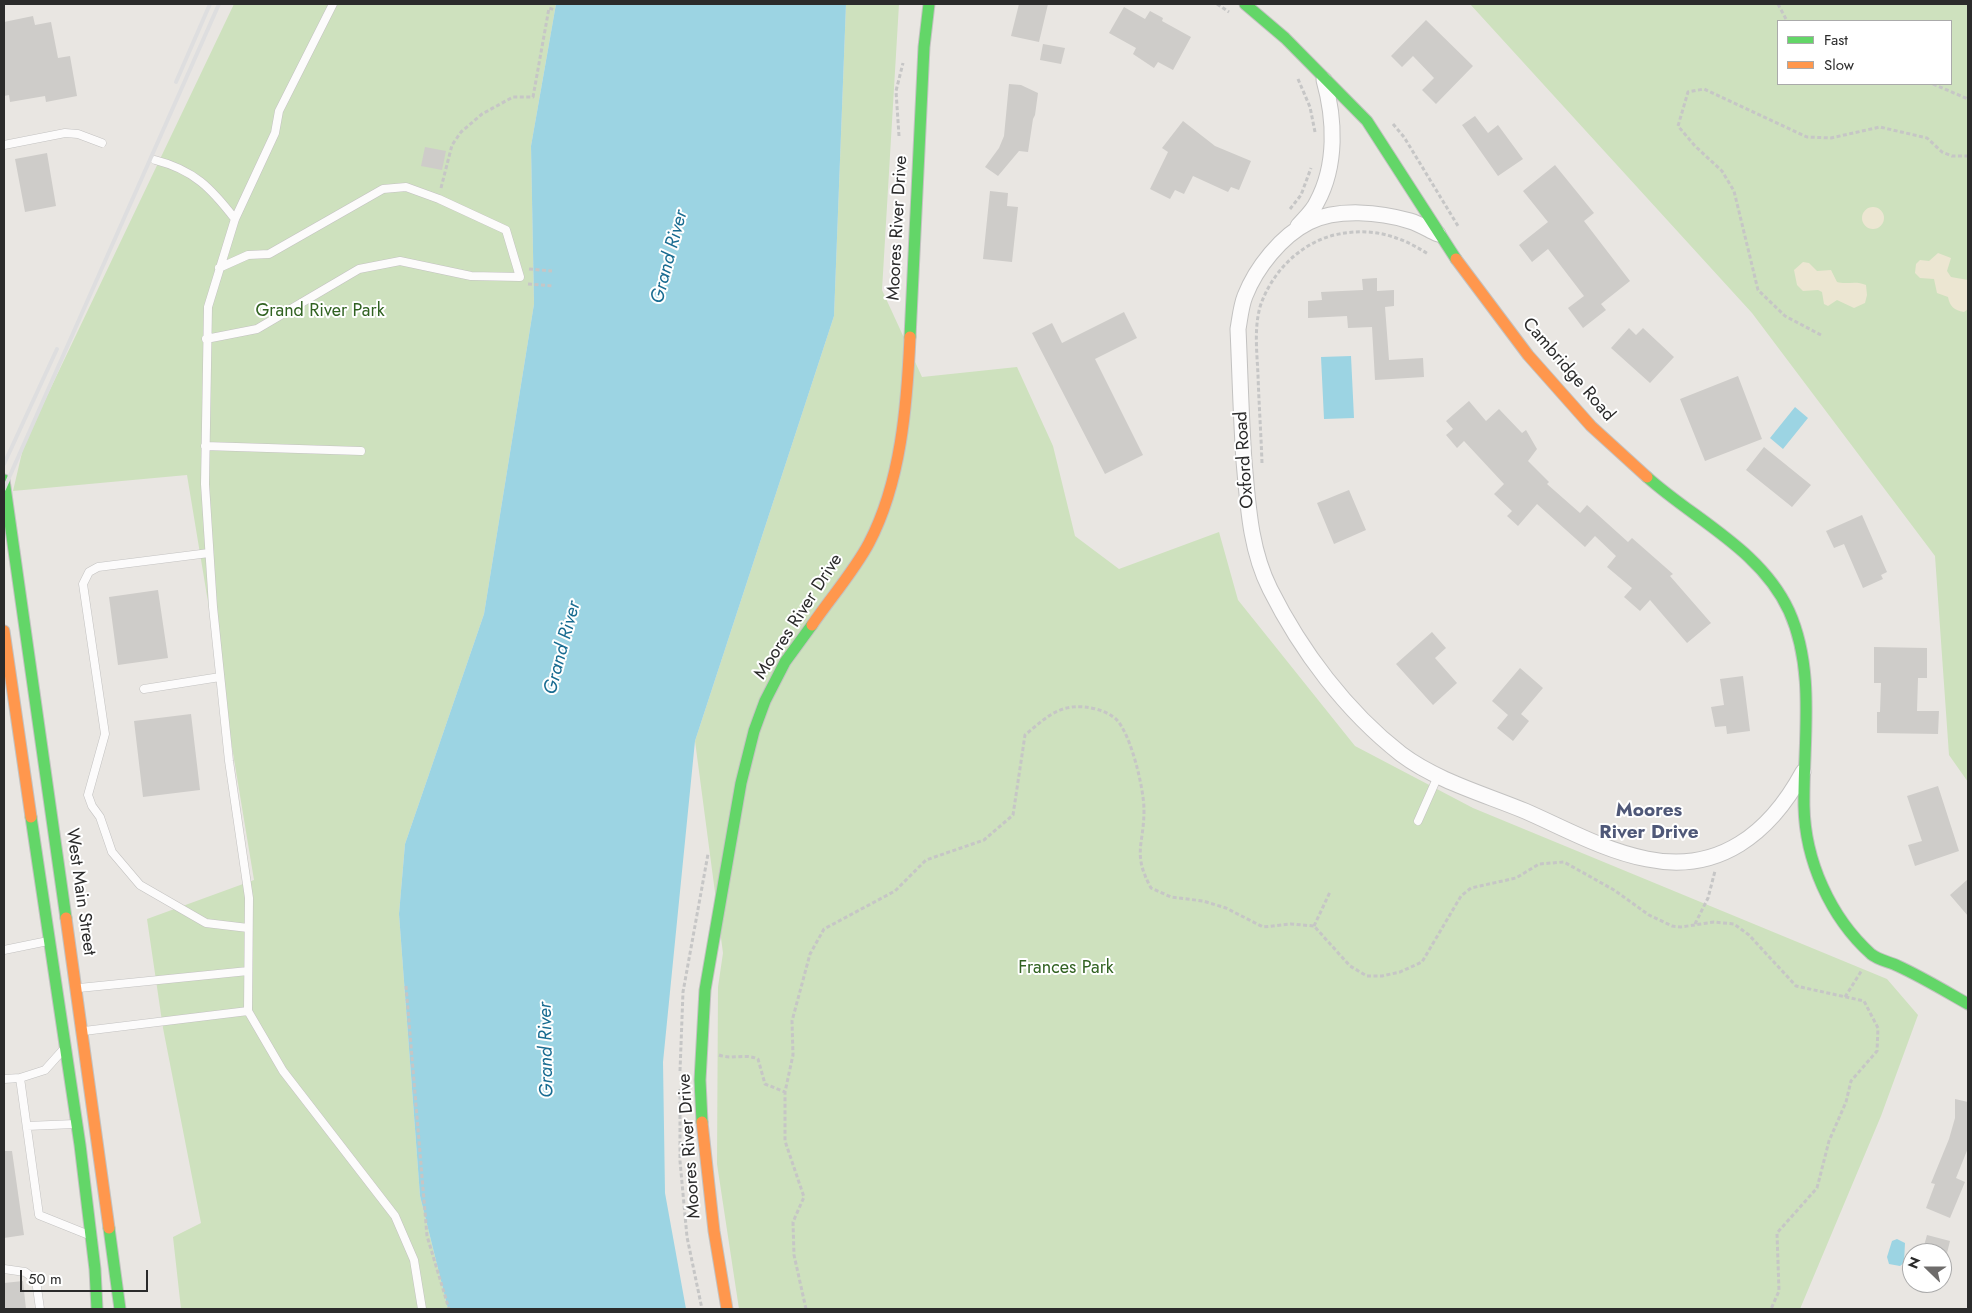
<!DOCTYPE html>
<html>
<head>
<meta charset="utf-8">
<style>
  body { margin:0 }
  #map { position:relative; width:1972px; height:1313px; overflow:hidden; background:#e9e6e2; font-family:Jost,sans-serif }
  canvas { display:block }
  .frame { position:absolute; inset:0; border:5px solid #2b2b2b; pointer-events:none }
  .legend { position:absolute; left:1777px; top:20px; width:175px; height:65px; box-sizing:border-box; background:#fff; border:1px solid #aaa; margin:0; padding:6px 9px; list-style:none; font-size:15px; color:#2b2b2b }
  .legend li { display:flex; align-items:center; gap:10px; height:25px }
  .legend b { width:25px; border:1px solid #aaa }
  .north { position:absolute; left:1902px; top:1243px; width:50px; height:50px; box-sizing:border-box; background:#fff; border:1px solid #aaa; border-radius:50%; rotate:292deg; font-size:14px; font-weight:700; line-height:20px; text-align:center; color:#2b2b2b }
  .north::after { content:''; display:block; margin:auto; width:18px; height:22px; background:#6e6c6b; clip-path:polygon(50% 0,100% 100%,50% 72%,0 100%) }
  .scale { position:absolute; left:20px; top:1270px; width:128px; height:22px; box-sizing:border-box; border:2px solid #2b2b2b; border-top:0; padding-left:6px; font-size:15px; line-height:18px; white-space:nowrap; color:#2b2b2b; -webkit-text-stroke:4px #fff; paint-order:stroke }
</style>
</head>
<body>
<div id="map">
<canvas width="1972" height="1313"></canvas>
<div class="frame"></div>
<ul class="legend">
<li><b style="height:6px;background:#63d668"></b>Fast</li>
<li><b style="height:6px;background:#ff974d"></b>Slow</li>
</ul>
<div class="north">N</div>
<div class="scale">50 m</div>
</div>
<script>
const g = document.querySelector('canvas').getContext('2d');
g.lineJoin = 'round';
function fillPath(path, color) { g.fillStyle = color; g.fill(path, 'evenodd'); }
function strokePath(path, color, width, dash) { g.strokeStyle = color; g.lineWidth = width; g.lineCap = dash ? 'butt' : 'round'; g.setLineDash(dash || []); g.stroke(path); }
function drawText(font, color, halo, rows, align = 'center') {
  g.font = font + ' Jost,sans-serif'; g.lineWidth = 4; g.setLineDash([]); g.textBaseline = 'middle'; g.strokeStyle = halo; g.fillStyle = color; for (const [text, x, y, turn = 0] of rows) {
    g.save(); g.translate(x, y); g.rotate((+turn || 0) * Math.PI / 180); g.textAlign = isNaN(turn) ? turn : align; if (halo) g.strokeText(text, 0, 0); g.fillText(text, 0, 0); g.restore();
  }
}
const green = new Path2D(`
  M234 4H556L531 146 534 304 484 614 405 844 399 914 420 1196 448 1309H181L173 1237 201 1223 163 1028 147 919 254 880 187 475 13 491 24 444Z
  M846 4H899L882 290 922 377 1017 367 1053 446 1075 536 1119 569 1219 532 1238 600 1355 746 1473 808 1887 979 1918 1015 1881 1116 1800 1309H739L717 1164 718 987 723 953 695 741 834 316Z
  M1470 4H1968V782L1949 755 1935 556 1752 313ZM1778 21H1951V84H1778Z`);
const sand = new Path2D(`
  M1862 218a11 11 0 1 1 22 0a11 11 0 1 1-22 0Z
  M1938 253 1951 258 1947 271 1951 277 1968 280V309L1964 312C1954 310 1950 307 1948 297L1937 293 1934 279 1920 278 1915 273 1916 264 1920 260 1929 261Z
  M1803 262 1809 263 1817 271 1831 270 1837 282C1847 285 1855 280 1866 285L1867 295 1865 303 1854 308 1837 300 1828 306 1824 304 1822 292 1818 290 1803 291 1797 285 1794 270Z`);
const water = new Path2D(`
  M556 4H846L834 316 695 741 663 1062 665 1193 686 1309H448L420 1196 399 914 405 844 484 614 534 304 531 146Z
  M1351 356 1354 418 1324 419 1321 357Z
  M1795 407 1808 418 1783 449 1770 438Z
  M1897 1239 1905 1243 1904 1263 1900 1266 1889 1264 1887 1257 1892 1241Z`);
const building = new Path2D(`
  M1019 4H1048L1039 42 1011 36Z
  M1124 7 1145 19 1150 11 1163 18 1162 21 1191 37 1173 70 1158 62 1154 68 1133 54 1136 48 1109 33Z
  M33 16 35 25 51 22 58 58 70 56 77 96 46 102 45 96 10 102 9 95 4 96V22Z
  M1426 20 1473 66 1436 104 1422 90 1434 78 1413 56 1402 67 1391 56Z
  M1043 44 1065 48 1061 64 1040 60Z
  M1009 84 1021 85 1038 93 1035 115 1033 119 1028 152 1019 151 998 176 985 167 999 148 1004 136Z
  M1475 116 1488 133 1498 125 1523 159 1498 176 1462 125Z
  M1183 121 1215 146 1251 161 1239 190 1231 187 1228 192 1193 176 1184 194 1175 190 1170 199 1150 189 1168 152 1162 148Z
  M425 147 446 151 442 170 421 166Z
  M47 153 56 206 25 212 15 159Z
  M1555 165 1594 213 1584 221 1630 281 1601 304 1606 310 1583 328 1568 308 1584 296 1548 249 1532 262 1519 245 1548 222 1523 191Z
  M990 191 1008 193 1007 206 1018 207 1012 262 983 259Z
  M1377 278V291L1394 290V306L1385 307 1389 360 1423 358 1424 377 1375 380 1372 327 1348 328 1347 316 1308 318V301L1322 300 1321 292 1363 290 1362 279Z
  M1124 312 1137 338 1095 359 1143 455 1105 474 1032 333 1052 323 1062 343Z
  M1629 328 1636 335 1643 328 1674 357 1650 383 1611 348Z
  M1738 376 1762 439 1705 461 1680 399Z
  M1469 401 1486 421 1499 409 1522 433 1526 430 1537 449 1528 461 1549 482 1547 484 1580 513 1587 505 1628 542 1632 538 1673 574 1670 576 1711 623 1687 643 1650 600 1640 611 1624 597 1632 588 1607 567 1616 556 1595 536 1585 547 1537 504 1518 526 1507 516 1512 511 1494 494 1504 484 1464 441 1457 448 1446 435 1453 429 1446 421Z
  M1764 447 1811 485 1792 507 1746 470Z
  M1349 490 1366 530 1334 544 1317 503Z
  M1862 515 1887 572 1881 575 1883 579 1863 588 1844 544 1834 548 1826 531Z
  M158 590 168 658 118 665 109 597Z
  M1432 632 1446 648 1435 658 1457 683 1433 705 1396 664Z
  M1874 647 1927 648V678H1918L1917 711H1939L1938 734 1877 733V712H1880L1881 683H1874Z
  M1520 668 1543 688 1521 714 1529 721 1513 741 1497 728 1508 715 1492 701Z
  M1743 676 1750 731 1727 734 1726 726 1715 727 1711 707 1724 705 1720 679Z
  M191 714 200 790 143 797 134 721Z
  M1938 786 1959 851 1915 866 1908 845 1922 841 1907 796Z
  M1968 879V916L1950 895Z
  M1955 1099 1968 1102V1148L1956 1178 1965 1182 1950 1218 1926 1208 1935 1184 1931 1183 1949 1139 1955 1118Z
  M4 1151H12L24 1235 4 1238Z
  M1927 1235 1950 1241 1947 1253H1922Z
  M23 1281 26 1309H4V1283Z`);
const path = new Path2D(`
  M1217 4 1229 12
  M1778 4 1787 21
  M1298 79 1310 107 1315 132
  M1933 84 1968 99
  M1393 124 1404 137 1458 226
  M899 136 896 91 903 63
  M441 188 452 145 461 132 482 114 513 97H533L549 8 555 10
  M1290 209 1301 195 1311 168
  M529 269 552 271
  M528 284 553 286
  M1821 335 1785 316 1758 290 1734 191 1722 171 1695 146 1678 126 1688 92 1704 89 1807 137 1831 138 1880 127 1927 138 1942 152 1952 156H1968
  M1262 463C1261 434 1259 405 1258 375 1257 353 1254 329 1260 307 1271 273 1299 244 1334 235 1369 227 1397 234 1428 254
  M1695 924 1708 898 1715 871
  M1314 926 1330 892
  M406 986 427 1236 449 1309
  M1845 997 1862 970
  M719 1055C733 1060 745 1053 758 1059L765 1084 785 1092
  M680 1071 683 992 708 854
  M680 1089V1161L687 1237 702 1309
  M806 1309 794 1255 793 1222 804 1197 785 1141V1092L793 1055 792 1021 810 954 824 929 895 891 926 860 984 840 1013 815 1025 735C1049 715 1062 701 1096 709 1103 711 1110 714 1116 719 1131 734 1144 789 1144 810 1144 845 1132 853 1151 888L1171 897 1203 901 1226 908 1263 927 1291 924 1314 926 1350 966 1367 976H1382L1400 972 1422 962 1461 896 1471 888 1516 878 1539 864 1564 862 1614 890 1649 915 1672 926 1681 927 1714 922 1734 924 1749 935 1796 986 1864 1001 1878 1028 1877 1051 1851 1081 1846 1102 1829 1141 1817 1188 1777 1233 1779 1291 1771 1309`);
const lane = new Path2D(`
  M333 4 279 111 275 133 235 219 208 307 205 484 213 607 229 761 249 898 248 1011 283 1071 395 1216 414 1260 422 1309
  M4 145 65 133 78 134 102 143
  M155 160C194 170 211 188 235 219
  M206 339 257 329 359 269 400 261 471 276 520 277 506 230 439 199 406 187 383 189 269 254 248 255 219 268
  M205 446 361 451
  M209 553 98 567 89 572 83 584 105 734 88 795 92 806 100 817 112 852 140 885 206 923 248 928
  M144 689 220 677
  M1418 821 1438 776
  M4 950 48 941
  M79 988 248 971
  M84 1031 248 1011
  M62 1051 45 1070 20 1078 39 1215 89 1235
  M4 1079 20 1078
  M27 1126 75 1124
  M4 1269 25 1272 36 1280 40 1309`);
const street = new Path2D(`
  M1298 226C1304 219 1313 211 1317 202 1337 165 1335 119 1324 80
  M1438 234C1429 230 1420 224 1410 221 1380 212 1338 208 1309 222 1281 236 1256 268 1245 296 1241 306 1240 318 1238 329 1240 373 1241 417 1244 461 1248 505 1250 549 1270 589 1301 651 1346 711 1401 754 1437 781 1484 794 1525 811 1564 828 1605 851 1647 859 1719 874 1770 833 1803 772`);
const fast = new Path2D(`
  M1245 4 1285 38 1367 121 1456 259
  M910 337 924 47 929 4
  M1647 477C1695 520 1761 550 1789 611 1816 671 1803 741 1804 806 1805 860 1830 917 1871 954 1878 960 1890 962 1898 966 1922 977 1945 991 1968 1004
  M4 480 66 918
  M31 817 80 1145 95 1269 97 1309
  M702 1122 700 1080 705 990 741 783 754 731 765 701 785 662 812 625
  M109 1228 120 1309`);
const slow = new Path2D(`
  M1456 259 1528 355 1591 426 1647 477
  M812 625C829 600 855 570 869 543 901 482 907 405 910 337
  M4 631 31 817
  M66 918 109 1228
  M702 1122 714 1231 727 1309`);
const rail = new Path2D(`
  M176 82 210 4
  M4 464 57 349
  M4 489 219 4`);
const streetNames = [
  ["Moores River Drive",898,228,-87],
  ["Cambridge Road",1568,370,49],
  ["Oxford Road",1245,460,-94],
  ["Moores River Drive",799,617,-57],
  ["West Main Street",80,892,82],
  ["Moores River Drive",690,1146,-94]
];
const parkNames = [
  ["Grand River Park",320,312],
  ["Frances Park",1066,969]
];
const waterNames = [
  ["Grand River",670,257,-75],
  ["Grand River",563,648,-75],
  ["Grand River",547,1050,-91]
];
const neighbourhoodNames = [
  ["Moores",1649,811],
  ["River Drive",1649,833]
];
fillPath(green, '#cee1be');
fillPath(sand, '#ece6d2');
fillPath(water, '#9cd4e3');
fillPath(building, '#ceccc9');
strokePath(lane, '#c3c2c1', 9);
strokePath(street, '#c3c2c1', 17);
strokePath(fast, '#c3c2c1', 13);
strokePath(slow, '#c3c2c1', 13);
strokePath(path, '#c6c6c6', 3, [4, 2.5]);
strokePath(lane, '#fcfbfb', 8);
strokePath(street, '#fcfbfb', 15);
strokePath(fast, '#63d668', 11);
strokePath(slow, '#ff974d', 11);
strokePath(rail, '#dededf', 4);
drawText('18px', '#2b2b2b', '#fff', streetNames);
drawText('18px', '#316221', '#fff', parkNames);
drawText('italic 19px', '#196c91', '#fff', waterNames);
drawText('bold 19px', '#4f5878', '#fff', neighbourhoodNames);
</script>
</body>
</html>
